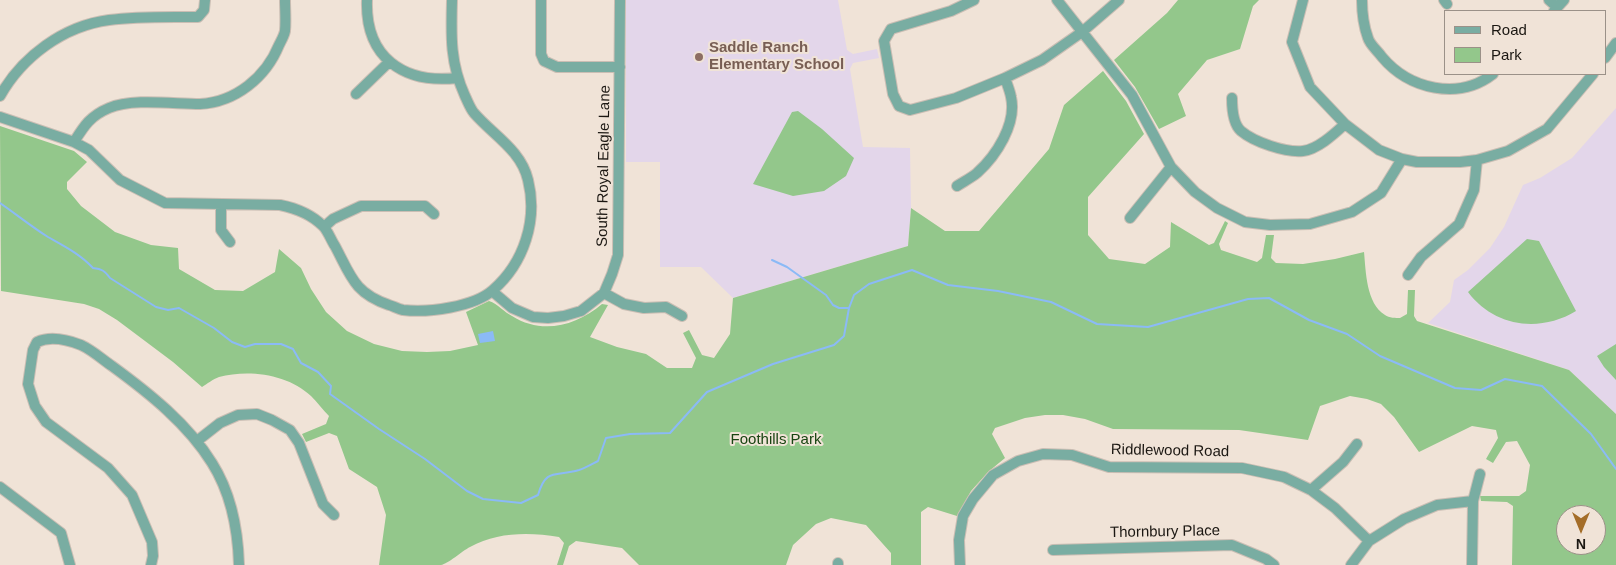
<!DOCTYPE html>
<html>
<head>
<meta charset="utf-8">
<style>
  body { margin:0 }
  #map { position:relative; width:1616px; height:565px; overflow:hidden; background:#f0e3d7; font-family:Arial,sans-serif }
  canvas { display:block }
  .legend { position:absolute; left:1444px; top:10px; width:162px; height:65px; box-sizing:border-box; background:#f0e3d7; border:1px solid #9b9188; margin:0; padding:6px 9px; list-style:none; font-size:15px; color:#1b1712 }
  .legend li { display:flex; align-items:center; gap:10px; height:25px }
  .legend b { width:25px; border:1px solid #9b9188 }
  .north { position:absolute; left:1556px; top:505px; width:50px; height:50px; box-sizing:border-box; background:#f0e3d7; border:1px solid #9b9188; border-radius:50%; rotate:180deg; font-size:14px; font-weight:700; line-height:20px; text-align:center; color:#1b1712 }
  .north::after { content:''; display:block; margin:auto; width:18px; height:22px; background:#a46d28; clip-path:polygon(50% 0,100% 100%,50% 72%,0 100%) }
</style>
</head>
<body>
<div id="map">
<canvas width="1616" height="565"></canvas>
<ul class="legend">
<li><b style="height:6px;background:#79ada2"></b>Road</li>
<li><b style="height:14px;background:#93c78b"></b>Park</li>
</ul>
<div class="north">N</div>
</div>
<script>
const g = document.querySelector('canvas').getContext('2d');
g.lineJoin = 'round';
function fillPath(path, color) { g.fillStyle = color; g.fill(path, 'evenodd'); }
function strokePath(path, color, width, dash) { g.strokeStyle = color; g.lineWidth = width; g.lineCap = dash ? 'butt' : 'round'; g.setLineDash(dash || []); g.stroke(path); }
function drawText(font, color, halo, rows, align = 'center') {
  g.font = font + ' Arial,sans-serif'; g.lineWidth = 4; g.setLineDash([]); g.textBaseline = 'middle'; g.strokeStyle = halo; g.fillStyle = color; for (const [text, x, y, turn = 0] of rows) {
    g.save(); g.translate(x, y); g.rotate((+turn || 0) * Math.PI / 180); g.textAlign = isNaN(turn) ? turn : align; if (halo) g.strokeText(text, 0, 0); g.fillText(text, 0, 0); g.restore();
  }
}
const education = new Path2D(`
  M626 0H838L847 50 853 54 877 49 879 58 853 63 850 69 863 147 910 148 911 208 908 246 733 298 701 267H660V162H626Z
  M1616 108V414L1569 370 1428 323 1450 302 1454 280 1468 270 1490 248 1504 227 1523 185 1540 178 1572 158Z`);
const green = new Path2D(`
  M1178 0H1259L1253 6 1240 49 1207 60 1178 94 1186 116 1159 129 1135 87 1114 60 1167 13Z
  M1103 71 1126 101 1144 134 1088 197V235L1109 259 1145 264 1170 247 1171 222 1209 245 1214 243 1225 221 1228 223 1219 244 1221 250 1257 262 1262 258 1266 235H1274L1271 258 1276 263 1303 264 1335 259 1364 252C1366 272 1366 303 1385 315 1389 318 1396 318 1400 318L1407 314 1408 290H1415L1414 316 1417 321 1569 370 1616 414V565H1512L1513 506 1507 502 1481 501 1480 496H1519L1526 491 1530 465 1517 441 1506 442 1493 463 1486 459 1498 438 1496 430 1472 426 1419 452 1394 417 1381 404 1367 399 1350 396 1320 406 1308 440 1239 430 1113 429 1085 419 1063 415H1045L1025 418 995 428 992 434 1005 458 988 472 971 491 957 516 928 507 921 512V565H891V553L866 525 831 518 816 524 793 545 786 565H639L622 548 576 541 569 546 563 565H557L564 543 559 537C529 532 497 532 470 547 462 551 448 564 441 565 424 565 397 565 379 565L386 515 377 487 349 469 337 436 329 433 306 442 302 434 326 424 329 416C323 410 317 402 311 396 288 374 248 369 219 377 213 379 207 384 202 387L173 362 117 320 99 309 84 304 1 291 0 126 74 151 87 162 67 182V189L81 206 115 232 151 245 178 248 179 269 215 290 243 291 275 272 279 249 301 268 311 289 326 312 347 331 374 344 402 351 427 352 450 351 478 345 466 312 489 301C498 304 504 312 512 316 542 335 576 326 602 304L608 305 590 337 617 347 646 354 667 368H692L696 358 683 333 689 330 702 355 714 358 730 334 733 298 908 246 911 208 945 231H979L1049 149 1064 105ZM1566 515H1596V545H1566Z
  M798 111 822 129 854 158 846 176 824 191 793 196 753 184 792 112Z
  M1527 239 1539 241 1576 311C1540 333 1494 327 1468 292Z
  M1616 344V380L1604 367 1597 356Z`);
const water = new Path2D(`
  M493 331 495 341 480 343 478 334Z`);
const stream = new Path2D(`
  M0 203C16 214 32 227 48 237 64 246 80 254 93 268 102 269 105 271 110 278L156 307 168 310 179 308 214 328 232 342 245 347 255 344H281L293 349 301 363 318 372 331 386 330 394 379 429 425 459 467 491 483 499 521 503 538 495C546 467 556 477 579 470 585 468 592 464 598 461L606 438 630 434 670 433 707 392 773 364 834 345 844 336 849 308 854 295 869 284 912 270 948 285 998 291 1051 302 1097 324 1148 327 1248 299 1269 298 1309 320 1347 334 1380 356 1455 388 1481 390 1505 379 1542 386 1591 434 1616 469
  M772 260 787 267 826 295 833 305 839 308H848`);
const minor = new Path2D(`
  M367 0C365 57 403 84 457 78
  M541 0V54L544 61 557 67H620
  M974 0 951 11 891 29 884 41 893 94 899 106 910 110 956 98 1005 78 1042 60 1082 32 1119 0
  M1057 0 1132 95 1171 167 1195 192 1217 208 1245 222 1270 225 1310 224 1352 212 1381 193 1402 159
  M1303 0 1292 42 1310 87 1345 124 1379 150 1402 159 1417 162H1460L1477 160 1508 151 1547 129 1593 74
  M1362 0C1362 12 1364 27 1368 38 1370 45 1378 51 1382 57 1409 89 1458 101 1493 74
  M1444 0 1447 4
  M1549 0 1557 7
  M1554 11 1564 0
  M1605 58 1616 43
  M356 94 388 63
  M0 96C22 57 63 26 109 20 138 16 168 17 198 17L204 10 205 0
  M1232 98C1232 109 1233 124 1241 131 1254 142 1286 153 1303 151 1318 149 1334 134 1345 124
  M0 117 74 142 89 150 120 180 165 203 280 205C295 208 312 215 323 226 328 231 331 240 335 246 351 276 354 293 389 305 393 306 398 309 403 310 428 313 474 307 493 290 524 263 538 220 528 180 521 150 493 135 474 113 470 108 468 102 465 96 450 63 451 36 452 0
  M74 142C84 126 90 116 109 108 132 98 174 104 200 104 236 102 266 77 279 45 281 41 284 36 285 31 286 21 285 10 285 0
  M957 186C963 182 971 178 977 173 996 156 1017 124 1011 97 1010 91 1007 84 1005 78
  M221 205V230L230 242
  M1130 218 1171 167
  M324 227 333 219 361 206H425L434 214
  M1408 275 1421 257 1459 224 1474 190 1477 160
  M492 291 512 308 533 317 548 318 564 316 581 311 604 293 612 274 618 255 620 0
  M604 293 624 304 644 308 666 307 682 316
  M197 441 220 423 238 415 257 414 272 420 290 430 299 443 323 504 334 515
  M0 487 61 533 70 565
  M1311 490 1343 462 1357 444
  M1053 550 1232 545 1266 559 1274 565
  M838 563V565
  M151 565 153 556 152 542 132 495 108 468 46 422 35 406 28 384 33 350 37 342C50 336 68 340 81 345 92 350 102 359 112 366 149 393 188 424 212 463 231 493 238 531 239 565
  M960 565 959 540 963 516 973 499 993 475 1018 461 1043 454 1072 455 1109 467 1242 468 1284 477 1311 490 1335 508 1369 541
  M1351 565 1369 541 1404 519 1437 505 1473 501
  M1472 565 1473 501 1480 474`);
const markers = [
  [699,57,5,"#8d6e63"]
];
const educationNames = [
  ["Saddle Ranch",709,48],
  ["Elementary School",709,65]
];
const streetNames = [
  ["South Royal Eagle Lane",604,166,-89],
  ["Riddlewood Road",1170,451,1],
  ["Thornbury Place",1165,532,-1]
];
const parkNames = [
  ["Foothills Park",776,440]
];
fillPath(education, '#e3d6ea');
fillPath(green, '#93c78b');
fillPath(water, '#8bbaf6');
strokePath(stream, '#8bbaf6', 2);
strokePath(minor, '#cabeb4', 12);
strokePath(minor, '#79ada2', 10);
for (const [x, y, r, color] of markers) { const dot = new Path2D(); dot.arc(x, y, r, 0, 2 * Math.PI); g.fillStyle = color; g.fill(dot); strokePath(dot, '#f0e3d7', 2); }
drawText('bold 15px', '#785e54', '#f0e3d7', educationNames, 'left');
drawText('15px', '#1b1712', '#f0e3d7', streetNames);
drawText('15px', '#184411', '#f0e3d7', parkNames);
</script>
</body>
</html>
